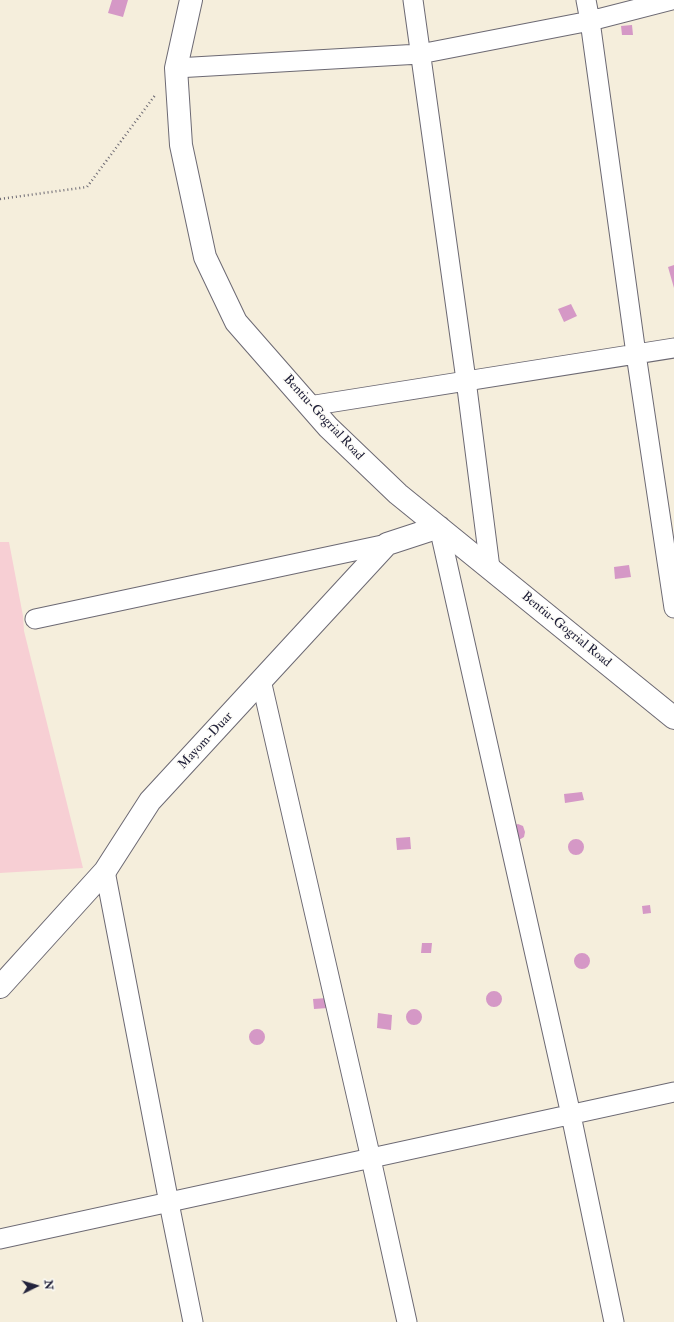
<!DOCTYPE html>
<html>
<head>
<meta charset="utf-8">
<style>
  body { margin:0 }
  #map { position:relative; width:674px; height:1322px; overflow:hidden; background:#f5eedc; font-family:"IM FELL Double Pica",serif }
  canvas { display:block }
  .north { position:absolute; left:16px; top:1266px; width:40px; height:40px; -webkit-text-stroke:3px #fdfcf7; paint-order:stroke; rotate:85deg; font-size:11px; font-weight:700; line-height:16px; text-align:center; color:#22223b }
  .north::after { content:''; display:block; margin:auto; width:14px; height:18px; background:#22223b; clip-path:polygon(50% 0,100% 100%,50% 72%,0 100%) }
</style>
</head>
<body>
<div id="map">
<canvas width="674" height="1322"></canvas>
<div class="north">N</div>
</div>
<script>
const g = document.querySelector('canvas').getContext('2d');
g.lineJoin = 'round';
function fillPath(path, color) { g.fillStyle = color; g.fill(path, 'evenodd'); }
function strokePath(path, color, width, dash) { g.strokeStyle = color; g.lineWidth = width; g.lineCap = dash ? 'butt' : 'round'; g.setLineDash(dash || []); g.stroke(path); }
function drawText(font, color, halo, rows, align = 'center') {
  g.font = font + ' "IM FELL Double Pica",serif'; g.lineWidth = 3; g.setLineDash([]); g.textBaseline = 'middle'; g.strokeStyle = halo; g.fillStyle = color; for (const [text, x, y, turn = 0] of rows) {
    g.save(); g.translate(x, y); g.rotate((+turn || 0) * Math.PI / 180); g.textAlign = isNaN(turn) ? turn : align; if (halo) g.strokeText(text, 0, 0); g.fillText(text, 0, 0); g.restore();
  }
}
const built = new Path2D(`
  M0 542H9L23 616 24 631 83 868 0 873Z`);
const building = new Path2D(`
  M112 0H128L123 17 108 13Z
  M632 25 633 35H622L621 26Z
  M674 265V288L668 267Z
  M571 304 577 316 564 322 558 309Z
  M629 565 631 577 615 579 614 567Z
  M582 792 584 800 565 803 564 794Z
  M518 824 523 826 525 832 524 837 519 840 516 839 515 825Z
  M410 837 411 849 397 850 396 838Z
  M568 847a8 8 0 1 1 16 0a8 8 0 1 1-16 0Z
  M650 905 651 913 643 914 642 906Z
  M422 943H432L431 953H421Z
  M574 961a8 8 0 1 1 16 0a8 8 0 1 1-16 0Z
  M486 999a8 8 0 1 1 16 0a8 8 0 1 1-16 0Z
  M327 998 328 1008 314 1009 313 999Z
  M406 1017a8 8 0 1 1 16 0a8 8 0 1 1-16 0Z
  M378 1013 392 1015 391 1030 377 1028Z
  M249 1037a8 8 0 1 1 16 0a8 8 0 1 1-16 0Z`);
const path = new Path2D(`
  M0 199 87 187 156 94`);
const street = new Path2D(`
  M413 0 466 380 490 568
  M586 0 590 21 636 354 674 608
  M176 68 420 54 590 21 672 0
  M309 406 674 348
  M439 527 571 1115 614 1322
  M35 619 387 544
  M261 680 371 1159 407 1322
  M105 871 169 1203 193 1322
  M0 1239 674 1092`);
const secondary = new Path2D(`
  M191 0 176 68 181 145 205 257 236 322 328 427 398 494 674 718
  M0 987 105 871 150 801 387 544 439 527`);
const streetNames = [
  ["Bentiu-Gogrial Road",323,418,47],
  ["Bentiu-Gogrial Road",566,630,39],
  ["Mayom-Duar",206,741,-47]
];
fillPath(built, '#f7cfd4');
fillPath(building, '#d598c6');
strokePath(street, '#6c6973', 21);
strokePath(secondary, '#6c6973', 24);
strokePath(path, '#6c6973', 2.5, [1, 3]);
strokePath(street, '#fff', 19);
strokePath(secondary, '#fff', 22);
drawText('13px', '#22223b', '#fdfcf7', streetNames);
</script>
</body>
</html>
